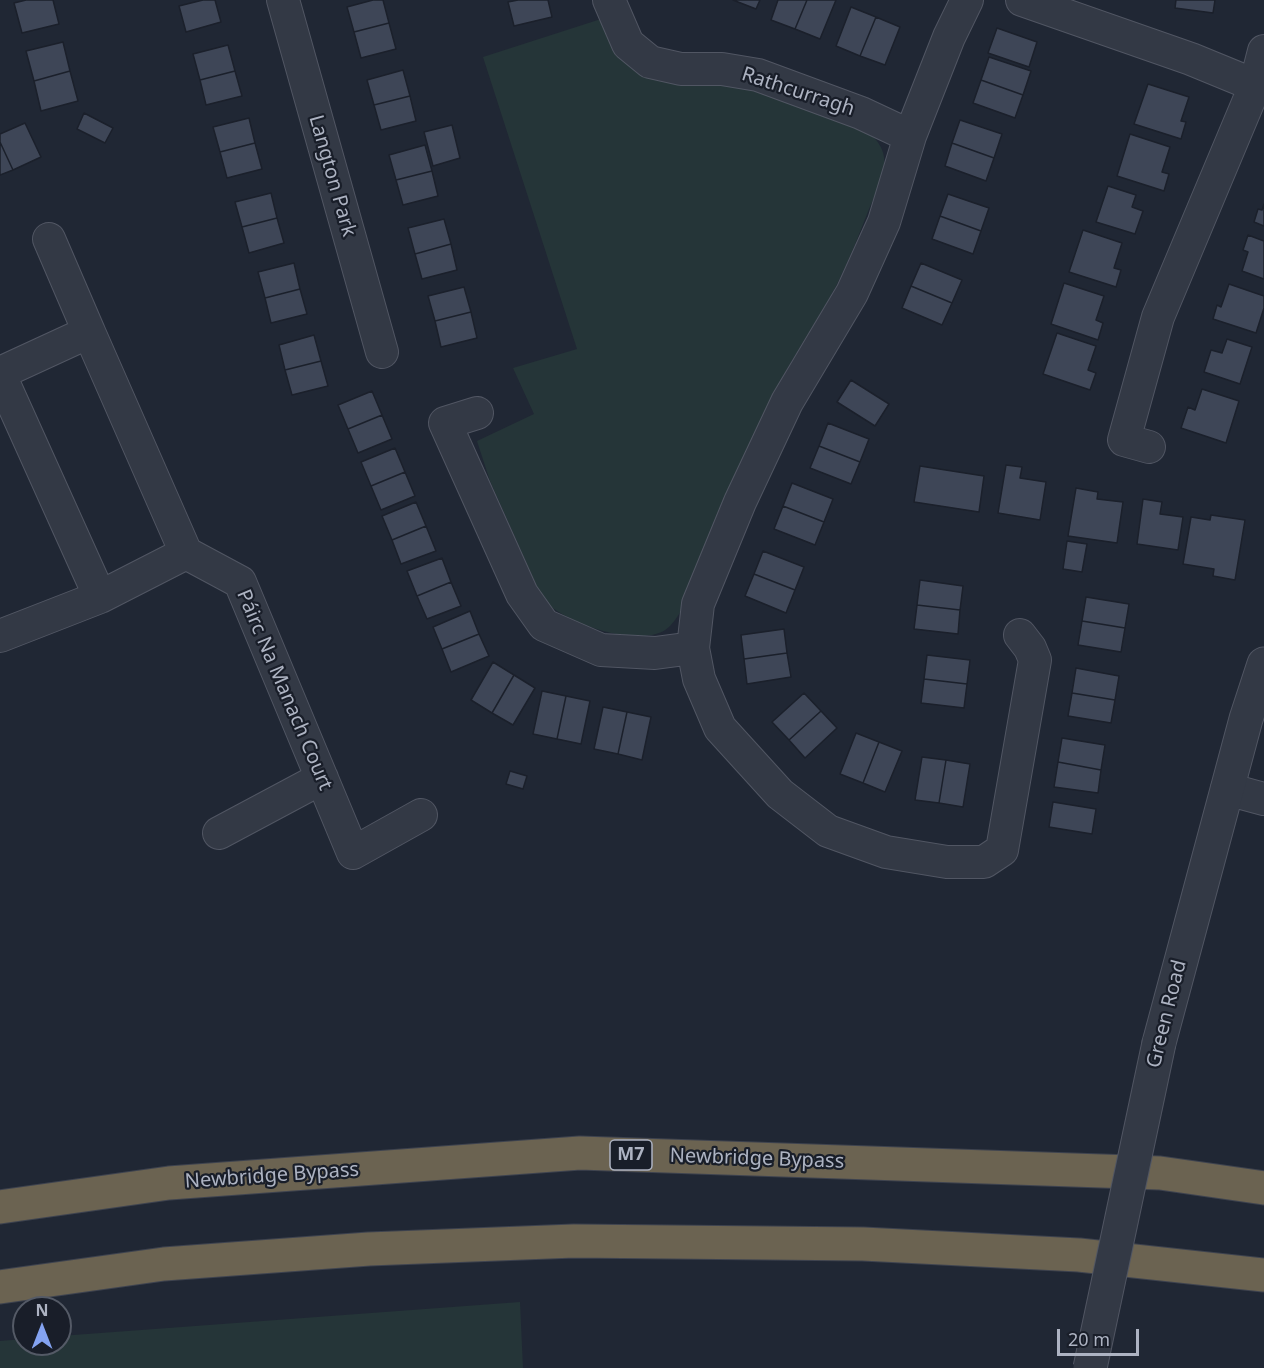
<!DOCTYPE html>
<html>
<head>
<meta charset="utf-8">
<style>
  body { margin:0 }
  #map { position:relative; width:1264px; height:1368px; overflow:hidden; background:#202734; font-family:"Noto Sans",sans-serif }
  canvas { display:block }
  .north { position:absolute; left:12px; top:1296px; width:60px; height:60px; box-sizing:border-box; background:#191e29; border:2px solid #545a66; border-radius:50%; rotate:0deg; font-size:16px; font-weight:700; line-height:24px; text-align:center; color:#adb3c2 }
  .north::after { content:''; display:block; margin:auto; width:21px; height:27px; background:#84a3f1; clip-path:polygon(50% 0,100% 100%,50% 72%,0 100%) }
  .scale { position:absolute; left:1057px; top:1329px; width:82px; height:27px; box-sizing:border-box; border:3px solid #adb3c2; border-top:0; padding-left:8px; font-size:18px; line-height:21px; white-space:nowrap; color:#adb3c2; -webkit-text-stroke:4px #191e29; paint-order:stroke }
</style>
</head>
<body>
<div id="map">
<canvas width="1264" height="1368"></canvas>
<div class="north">N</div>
<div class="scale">20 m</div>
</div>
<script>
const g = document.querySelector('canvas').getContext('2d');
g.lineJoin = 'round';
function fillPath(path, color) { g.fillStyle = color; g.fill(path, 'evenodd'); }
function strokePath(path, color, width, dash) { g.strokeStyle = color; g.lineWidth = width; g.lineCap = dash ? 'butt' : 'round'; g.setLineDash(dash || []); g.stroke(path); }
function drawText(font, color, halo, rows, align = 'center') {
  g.font = font + ' "Noto Sans",sans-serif'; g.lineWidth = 4.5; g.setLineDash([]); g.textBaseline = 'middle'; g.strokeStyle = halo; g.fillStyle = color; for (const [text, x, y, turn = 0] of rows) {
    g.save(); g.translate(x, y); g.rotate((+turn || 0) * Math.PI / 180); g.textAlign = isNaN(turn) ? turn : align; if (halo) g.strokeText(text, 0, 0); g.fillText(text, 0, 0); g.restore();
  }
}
const green = new Path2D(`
  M601 19 608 37 745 83 860 128C877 137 887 149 884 171 882 183 874 197 869 209 859 235 848 263 835 288 818 320 797 350 780 382 760 421 743 462 724 501 708 535 695 600 670 626 645 652 561 623 542 598L490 481 477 441 534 414 513 368 577 349 483 57Z
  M520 1302 523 1368H0V1341L24 1339V1344H60V1336Z`);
const building = new Path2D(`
  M26 0H53L59 24 22 33 14 3Z
  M203 0H215L221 22 186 32 179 6Z
  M373 0H383L389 23 354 32 347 7Z
  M518 0H548L552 17 514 26 508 2Z
  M733 0H760L756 9Z
  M778 0H807L795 29 771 20Z
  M807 0H836L820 39 795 29Z
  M1176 0H1215L1213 13 1175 8Z
  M851 7 876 17 860 56 836 46Z
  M876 17 900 27 885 65 860 56Z
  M389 23 396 49 361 58 354 32Z
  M997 28 1037 42 1029 67 988 53Z
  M63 42 70 71 34 81 26 51Z
  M228 45 235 71 200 80 193 54Z
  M989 57 1031 71 1023 95 981 80Z
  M403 70 410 96 374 105 367 80Z
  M70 71 78 101 41 111 34 81Z
  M235 71 242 96 206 105 200 80Z
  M981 80 1023 95 1015 118 973 103Z
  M1148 84 1189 97 1181 121 1186 122 1181 139 1134 124Z
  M410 96 416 121 381 130 374 105Z
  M84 113 113 128 105 143 77 129Z
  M249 118 255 143 220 152 213 127Z
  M960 120 1002 134 994 158 952 143Z
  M25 123 41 157 13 170 0 142V134Z
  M452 125 460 158 433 166 424 132Z
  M1130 134 1170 147 1162 172 1169 174 1164 191 1117 176Z
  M0 142 13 170 0 175Z
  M255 143 262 169 227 178 220 152Z
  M952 143 994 158 986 181 945 166Z
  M425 145 432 171 396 180 389 155Z
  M432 171 438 196 403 205 396 180Z
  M1108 186 1136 195 1132 207 1143 211 1135 234 1096 222Z
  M271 193 277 218 242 227 235 202Z
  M948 194 989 208 981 231 940 216Z
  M1264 204V226L1254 222 1258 209 1262 210Z
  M940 216 981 231 973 254 932 239Z
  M277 218 284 243 249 253 242 227Z
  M444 219 451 244 415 254 408 228Z
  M1083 230 1122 243 1114 268 1121 270 1116 287 1069 272Z
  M1248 235 1264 241V279L1242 271 1248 252 1243 250Z
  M451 244 457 270 422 279 415 254Z
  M294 263 300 289 265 298 258 272Z
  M921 263 962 280 952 303 911 286Z
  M1064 283 1104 296 1096 320 1103 323 1098 340 1051 324Z
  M1229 284 1264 296V308L1256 333 1213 319 1217 305 1221 307Z
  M911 286 952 303 942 325 902 308Z
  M464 287 471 312 435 321 428 296Z
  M300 289 307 314 271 323 265 298Z
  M471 312 477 338 441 347 435 321Z
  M1057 333 1096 346 1088 370 1096 373 1090 390 1043 374Z
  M314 335 321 361 285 370 279 345Z
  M1227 339 1252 347 1240 384 1204 372 1211 350 1222 353Z
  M321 361 328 386 292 395 285 370Z
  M851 380 889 404 875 426 837 402Z
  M1202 389 1239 401 1226 443 1181 428 1188 407 1195 410Z
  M372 391 382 415 348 429 338 405Z
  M382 415 392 439 358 453 348 429Z
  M828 423 869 439 860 462 819 446Z
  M819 446 860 462 851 484 810 468Z
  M395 448 405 472 371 486 361 462Z
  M1006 465 1022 467 1020 478 1046 482 1040 520 998 513Z
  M920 466 984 476 979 512 914 502Z
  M405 472 415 496 381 510 371 486Z
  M792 483 833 499 824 522 783 506Z
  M1076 488 1098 492 1097 499 1123 502 1117 543 1068 536Z
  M1143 499 1162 502 1160 514 1183 517 1178 550 1137 544Z
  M416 502 426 526 392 540 382 516Z
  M783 506 824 522 815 545 774 529Z
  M1211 515 1245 520 1235 580 1213 576 1214 569 1183 564 1191 517 1210 520Z
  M426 526 436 551 401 564 392 540Z
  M1067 541 1087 544 1082 572 1063 569Z
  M763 551 804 567 795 590 754 574Z
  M442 558 451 582 417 596 407 571Z
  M754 574 795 590 786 613 745 596Z
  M920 580 963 586 960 610 917 605Z
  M451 582 461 606 427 619 417 596Z
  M1086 597 1129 604 1125 628 1082 621Z
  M917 605 960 610 958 634 914 629Z
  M470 611 479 634 442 649 433 627Z
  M1082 621 1125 628 1121 652 1078 645Z
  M784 629 787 653 744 659 741 635Z
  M479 634 489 656 451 672 442 649Z
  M787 653 791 677 747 684 744 659Z
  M927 655 970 660 967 684 924 679Z
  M493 662 514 675 492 713 471 700Z
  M1076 668 1119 676 1115 700 1072 693Z
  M514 675 535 688 513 725 492 713Z
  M924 679 967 684 964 708 921 703Z
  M542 691 566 696 557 739 533 734Z
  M804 693 821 711 789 740 772 722Z
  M1072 693 1115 700 1111 723 1068 716Z
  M566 696 590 701 581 744 557 739Z
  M603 707 627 712 618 754 594 749Z
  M821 711 837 728 805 758 789 740Z
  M627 712 651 717 642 760 618 754Z
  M856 733 879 742 863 783 840 774Z
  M1062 738 1105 745 1101 770 1058 762Z
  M879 742 902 751 885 792 863 783Z
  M922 757 946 760 939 803 915 800Z
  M946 760 970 764 963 807 939 803Z
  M1058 762 1101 770 1098 793 1054 787Z
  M510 771 527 776 523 789 506 784Z
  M1053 802 1096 809 1092 834 1049 827Z`);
const minor = new Path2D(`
  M283 0 382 352
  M609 0 628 44 650 62 681 69H722L758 75 861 113 910 136
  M967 0 949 37 910 136 884 222 852 293 787 402 740 502 698 604 693 648 699 679 720 728 780 794 828 831 886 852 947 862H984L1002 850 1035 660 1030 648 1020 635
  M1022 0 1191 59 1264 89
  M89 332 186 553
  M0 373 89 332 49 239
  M0 375 100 597
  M477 413 445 423 522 594 544 625 601 650 655 653 693 648
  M1149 447 1124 440 1158 317 1255 86 1264 51
  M0 636 100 597 186 553 240 582 353 853 421 815
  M1227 789 1264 799
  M219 833 322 778`);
const tertiary = new Path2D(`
  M1159 1043 1246 719 1264 664`);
const motorway = new Path2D(`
  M0 1207 169 1183 580 1153 1160 1173 1264 1188
  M0 1287 164 1264 369 1249 574 1241 863 1244 1079 1255 1264 1275`);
const tertiaryBridge = new Path2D(`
  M1090 1368 1159 1043`);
const shields = [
  [631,1155,42]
];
const shieldNames = [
  ["M7",631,1155]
];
const streetNames = [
  ["Rathcurragh",798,92,18],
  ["Langton Park",332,176,74],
  ["Páirc Na Manach Court",284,690,67],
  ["Green Road",1167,1014,-76],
  ["Newbridge Bypass",757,1159,2],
  ["Newbridge Bypass",272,1176,-4]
];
fillPath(green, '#253538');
fillPath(building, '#3e4657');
strokePath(building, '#1b202b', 1.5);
strokePath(minor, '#515663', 34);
strokePath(tertiary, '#515663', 35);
strokePath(motorway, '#3e434f', 35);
strokePath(minor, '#333945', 32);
strokePath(tertiary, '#333945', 33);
strokePath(motorway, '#6b6351', 33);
strokePath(tertiaryBridge, '#515663', 35, []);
strokePath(tertiaryBridge, '#333945', 33);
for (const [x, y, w] of shields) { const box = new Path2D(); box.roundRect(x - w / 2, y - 15, w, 30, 4.5); g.fillStyle = '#191e29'; g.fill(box); strokePath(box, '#adb3c2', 1.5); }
drawText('bold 18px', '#adb3c2', null, shieldNames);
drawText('20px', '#adb3c2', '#191e29', streetNames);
</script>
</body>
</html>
